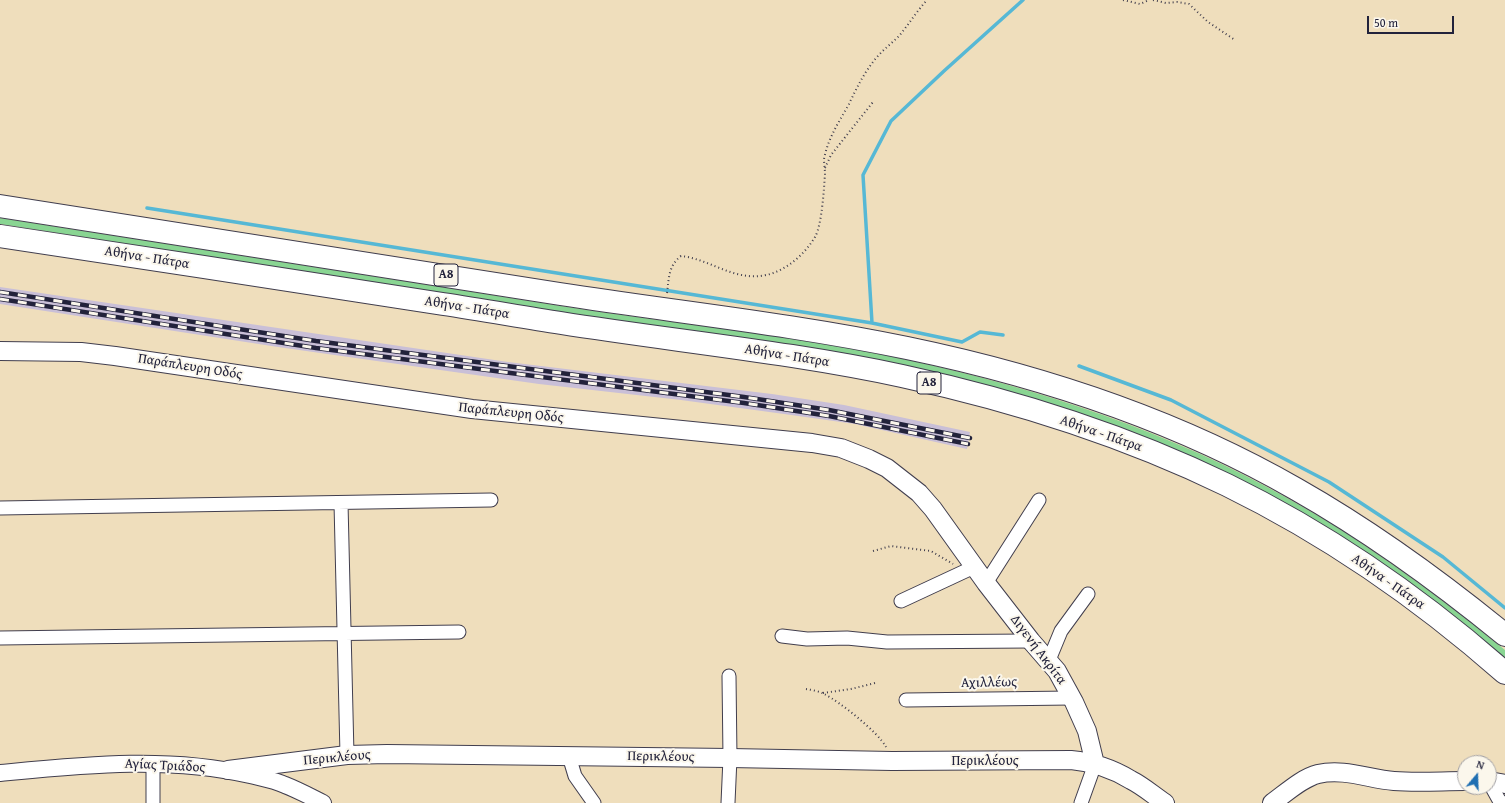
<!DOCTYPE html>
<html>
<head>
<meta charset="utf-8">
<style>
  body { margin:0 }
  #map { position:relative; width:1505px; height:803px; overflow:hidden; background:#efdebc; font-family:"Gentium Book Plus",serif }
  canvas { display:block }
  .north { position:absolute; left:1457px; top:755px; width:40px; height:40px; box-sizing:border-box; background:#fbf7ec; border:1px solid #a4a2a5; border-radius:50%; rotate:19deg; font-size:11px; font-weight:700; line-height:16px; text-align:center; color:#22223b }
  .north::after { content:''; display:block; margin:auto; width:14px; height:18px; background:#1f6fb2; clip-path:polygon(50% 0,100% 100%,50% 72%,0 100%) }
  .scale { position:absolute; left:1367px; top:16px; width:87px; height:18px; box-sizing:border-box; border:2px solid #22223b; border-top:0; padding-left:5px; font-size:12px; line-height:14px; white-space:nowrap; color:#22223b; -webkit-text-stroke:3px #fbf7ec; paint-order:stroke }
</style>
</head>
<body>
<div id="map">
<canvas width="1505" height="803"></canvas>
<div class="north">N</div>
<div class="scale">50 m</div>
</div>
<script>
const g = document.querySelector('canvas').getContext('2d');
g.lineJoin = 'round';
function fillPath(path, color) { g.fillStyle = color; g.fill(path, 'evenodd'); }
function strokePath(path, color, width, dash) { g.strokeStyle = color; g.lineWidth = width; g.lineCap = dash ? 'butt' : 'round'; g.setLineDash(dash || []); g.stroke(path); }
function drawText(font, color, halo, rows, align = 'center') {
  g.font = font + ' "Gentium Book Plus",serif'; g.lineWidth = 4; g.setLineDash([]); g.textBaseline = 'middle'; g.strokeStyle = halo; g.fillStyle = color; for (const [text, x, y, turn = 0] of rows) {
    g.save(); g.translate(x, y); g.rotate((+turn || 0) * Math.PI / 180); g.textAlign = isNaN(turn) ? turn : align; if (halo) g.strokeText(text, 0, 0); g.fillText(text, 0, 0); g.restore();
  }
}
const industrial = new Path2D(`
  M0 287 508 362 772 394 844 405 970 432 967 449 855 424 784 414 681 400 539 384 278 347 0 304Z`);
const green = new Path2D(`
  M0 218C187 247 374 276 561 306 676 324 794 335 908 360 1040 389 1171 432 1289 499 1366 542 1436 594 1505 650V658L1432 599 1286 504 1234 476 1182 453 1128 430 1074 412 733 337 560 312 0 224Z`);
const stream = new Path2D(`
  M147 208 872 323 962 342 980 332 1003 335
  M872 323 863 175 891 121 944 71 1023 0
  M1079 366 1171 400 1329 482 1443 557 1505 608`);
const path = new Path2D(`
  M1123 0 1140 4 1149 0
  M1153 0 1166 3 1177 2 1189 4 1208 22 1235 40
  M825 168 831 155 873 102
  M667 293C669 279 668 266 681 256 710 259 735 282 766 275 786 271 805 254 815 237 822 225 824 188 825 174 825 169 824 164 824 159 828 138 839 122 849 104 857 87 865 71 877 57 884 49 892 43 899 36 909 24 917 11 927 0
  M873 551 891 546 931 551 953 564
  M806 689C812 690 819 691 824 694 839 701 879 733 886 747
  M823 693 851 689 875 683`);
const minor = new Path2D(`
  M341 503 347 755
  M0 508 491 500
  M986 583 1039 500
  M901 601 974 567
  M782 636 807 639 847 638 887 642 1031 641
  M0 638 459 632
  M1049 660 1061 631 1088 594
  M906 700 1072 698
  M569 756 575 776 594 803
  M153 764V803
  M1489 782 1499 800 1503 803
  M728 803 730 758 729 676
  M1081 803 1095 764`);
const tertiary = new Path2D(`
  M0 773C84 765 167 756 250 775 262 778 274 780 285 785 298 790 311 797 323 803`);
const secondary = new Path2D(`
  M0 351 81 352 115 356 472 409 812 443 841 448 869 459 887 468 919 493 933 509 986 583 1031 641 1057 671 1074 702 1087 731 1095 764
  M228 770 347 755 387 754 730 758 892 761 1071 760C1092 762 1113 769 1131 780 1143 786 1153 795 1165 803
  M1489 781 1505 784
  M1272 803C1286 793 1302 778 1318 774 1344 768 1369 779 1394 781 1418 783 1442 781 1465 781`);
const motorway = new Path2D(`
  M0 206C187 235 373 265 560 294 676 312 792 324 907 348 1042 376 1176 420 1296 489 1370 531 1439 581 1505 635
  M0 236C148 258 295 281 443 304 483 310 522 317 561 323 675 341 790 352 902 376 1013 400 1124 435 1227 485 1327 534 1421 599 1505 673`);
const rail = new Path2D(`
  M0 292 316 341 744 397 829 410 970 438
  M0 299 316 348 744 403 829 416 968 444`);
const shields = [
  [446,275,24],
  [929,383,24]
];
const shieldNames = [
  ["Α8",446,275],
  ["Α8",929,383]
];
const streetNames = [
  ["Αθήνα - Πάτρα",147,258,9],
  ["Αθήνα - Πάτρα",467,308,9],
  ["Αθήνα - Πάτρα",787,356,9],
  ["Παράπλευρη Οδός",190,367,9],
  ["Παράπλευρη Οδός",511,413,6],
  ["Αθήνα - Πάτρα",1101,434,19],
  ["Αθήνα - Πάτρα",1388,582,35],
  ["Διγενή Ακρίτα",1038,650,53],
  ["Αχιλλέως",989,683,-1],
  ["Περικλέους",661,757,1],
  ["Περικλέους",337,758,-5],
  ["Περικλέους",985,761],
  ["Αγίας Τριάδος",165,766,3]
];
fillPath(industrial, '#c9bfd7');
fillPath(green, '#89d592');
strokePath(stream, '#56b8d5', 3.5);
strokePath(minor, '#413e4e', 15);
strokePath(tertiary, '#413e4e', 18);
strokePath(secondary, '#413e4e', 20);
strokePath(motorway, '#413e4e', 24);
strokePath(path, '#413e4e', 2, [1, 3]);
strokePath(minor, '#fff', 13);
strokePath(tertiary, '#fff', 16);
strokePath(secondary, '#fff', 18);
strokePath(motorway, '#fff', 22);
strokePath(rail, '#22223b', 4.5);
strokePath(rail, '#fbf7ec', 3, [9]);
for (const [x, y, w] of shields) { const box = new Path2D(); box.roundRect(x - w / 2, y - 11, w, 22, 3); g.fillStyle = '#fbf7ec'; g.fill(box); strokePath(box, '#22223b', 1); }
drawText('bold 13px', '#22223b', null, shieldNames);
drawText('14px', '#22223b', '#fbf7ec', streetNames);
</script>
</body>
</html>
